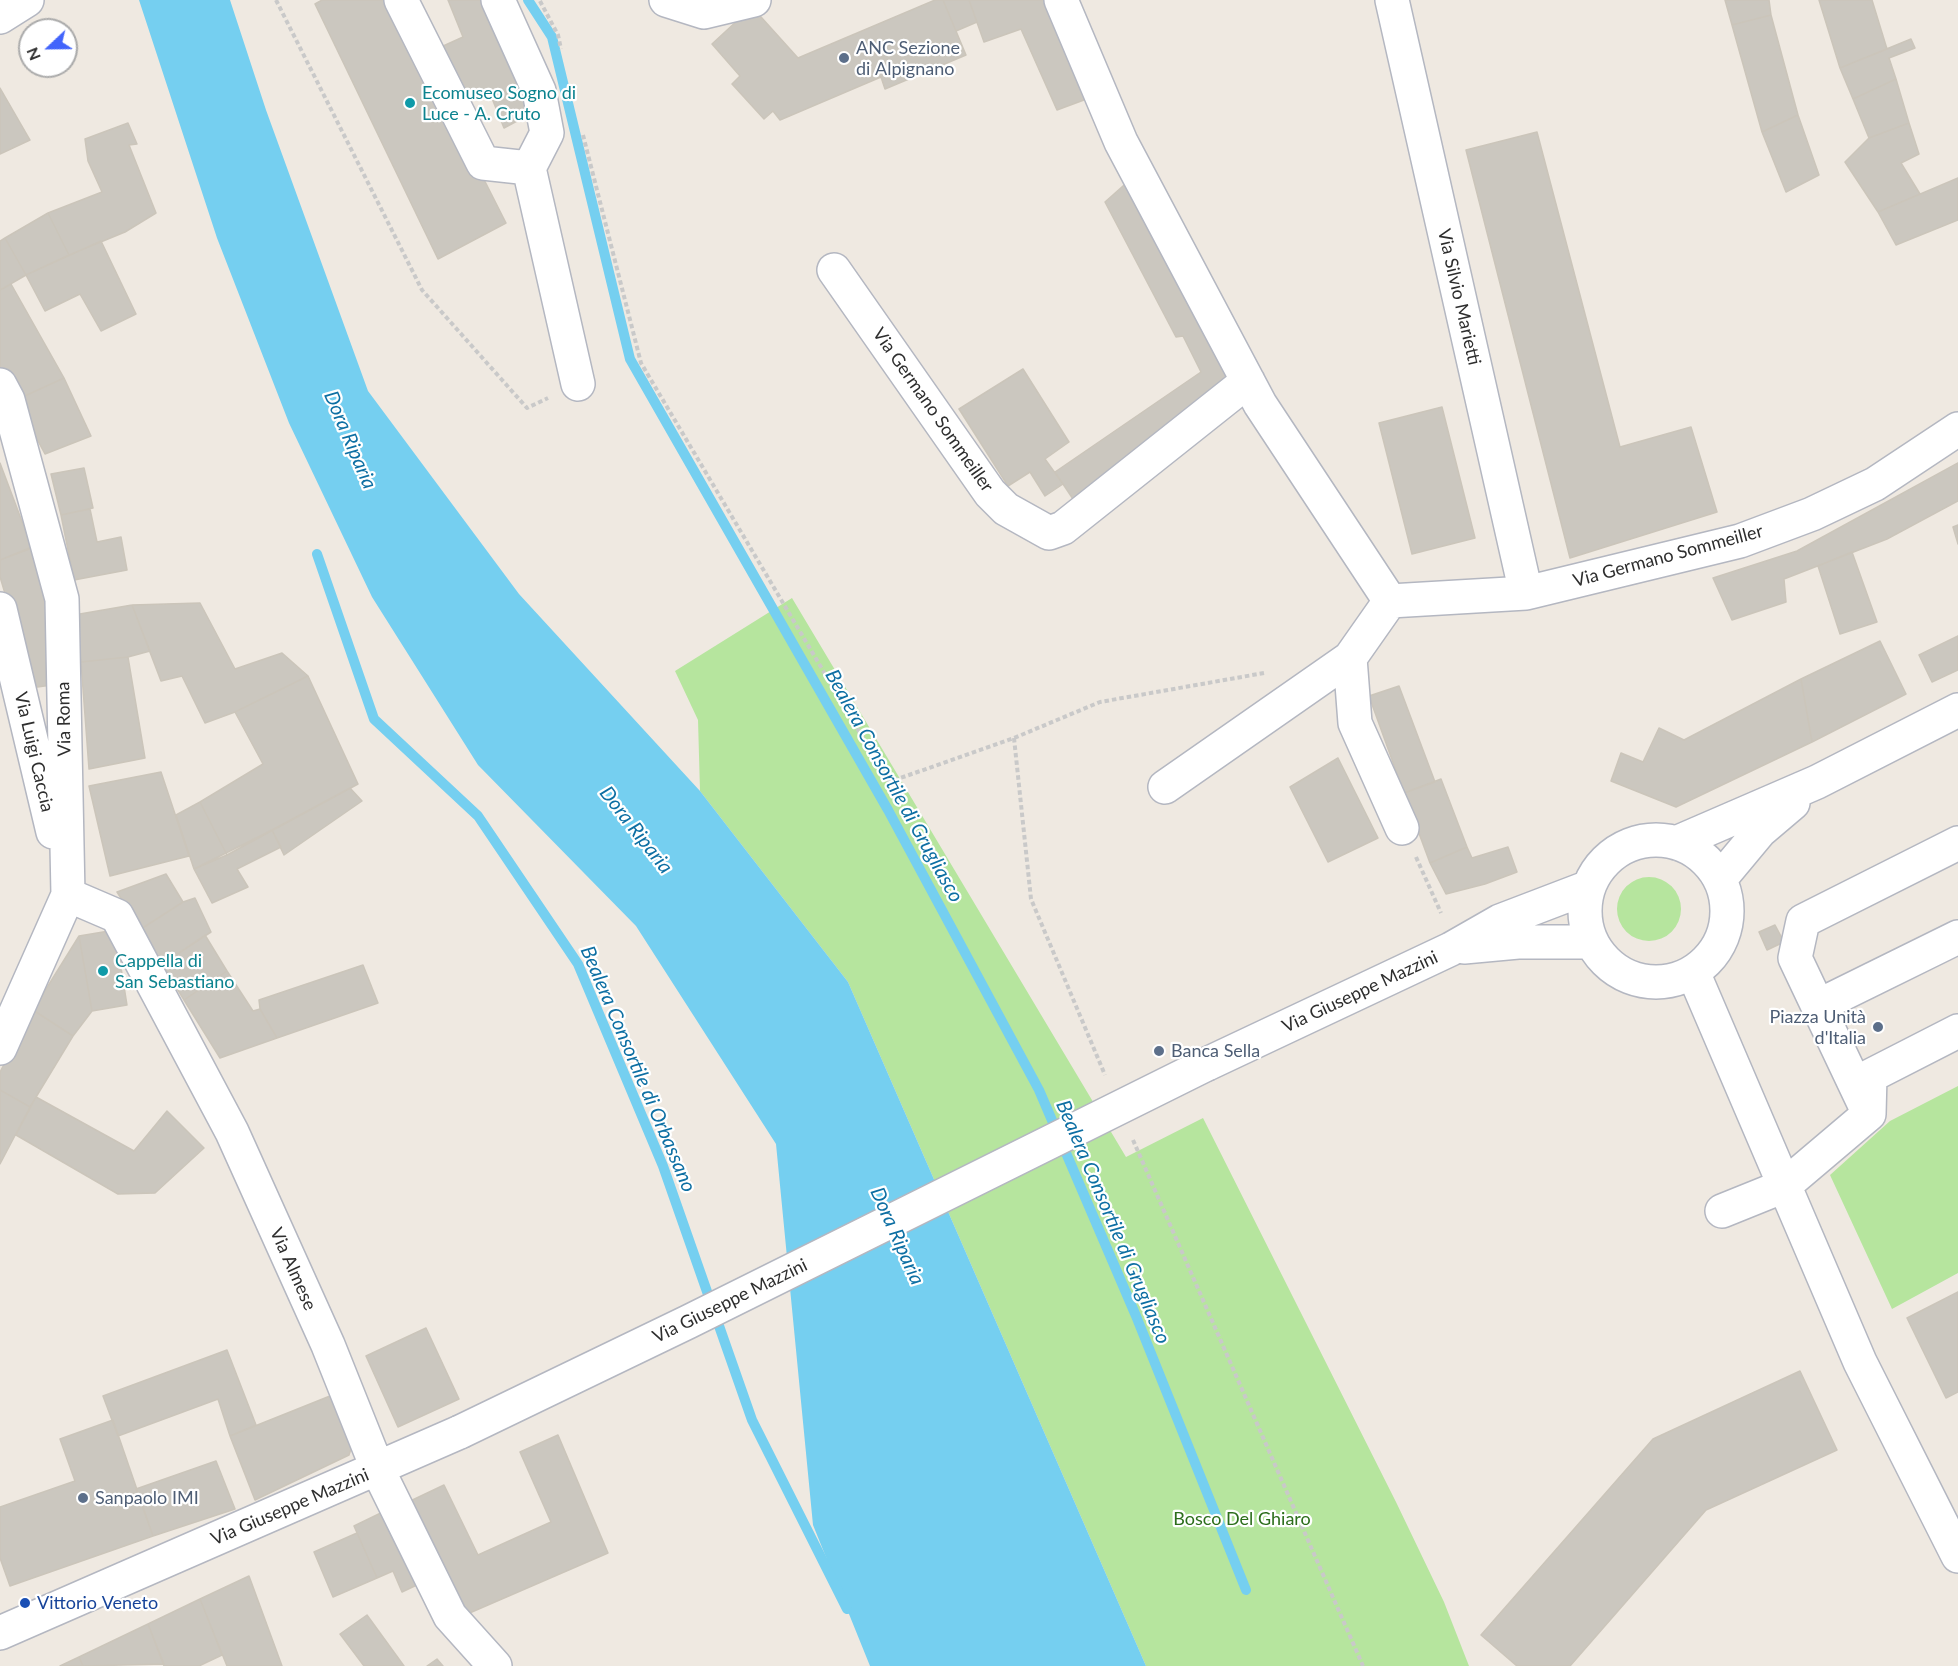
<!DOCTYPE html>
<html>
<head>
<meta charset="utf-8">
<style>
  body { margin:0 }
  #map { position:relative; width:1958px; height:1666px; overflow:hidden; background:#efe9e1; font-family:Lato,sans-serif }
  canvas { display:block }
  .north { position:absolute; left:18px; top:18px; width:60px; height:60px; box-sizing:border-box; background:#fff; border:2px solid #ababab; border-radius:50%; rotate:248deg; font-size:16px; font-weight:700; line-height:24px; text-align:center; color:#2e2e2e }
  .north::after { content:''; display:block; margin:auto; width:21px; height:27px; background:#4264fb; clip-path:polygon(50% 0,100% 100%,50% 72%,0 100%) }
</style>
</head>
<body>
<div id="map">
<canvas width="1958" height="1666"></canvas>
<div class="north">N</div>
</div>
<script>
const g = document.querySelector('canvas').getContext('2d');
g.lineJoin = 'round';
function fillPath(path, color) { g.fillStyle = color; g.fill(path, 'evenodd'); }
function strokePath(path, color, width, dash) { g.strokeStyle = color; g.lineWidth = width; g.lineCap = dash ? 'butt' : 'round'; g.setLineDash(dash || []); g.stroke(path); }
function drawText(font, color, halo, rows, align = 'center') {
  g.font = font + ' Lato,sans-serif'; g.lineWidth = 4.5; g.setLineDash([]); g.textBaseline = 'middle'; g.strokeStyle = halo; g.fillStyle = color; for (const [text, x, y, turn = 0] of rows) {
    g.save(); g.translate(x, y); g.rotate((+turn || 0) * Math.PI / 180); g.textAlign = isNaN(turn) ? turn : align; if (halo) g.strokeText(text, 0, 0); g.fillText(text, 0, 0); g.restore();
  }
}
const green = new Path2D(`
  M792 598 1126 1157 1203 1118 1396 1502 1444 1602 1469 1666H1146L848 982 700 791 698 720 675 671Z
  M1617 909a32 32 0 1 1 64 0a32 32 0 1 1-64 0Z
  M1958 1086V1273L1892 1309 1830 1175 1890 1121Z`);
const water = new Path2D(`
  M139 0H230L266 110 368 391 519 594 700 791 848 982 1146 1666H870L813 1525 776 1144 636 926 478 765 372 597 289 423 217 238Z`);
const stream = new Path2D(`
  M528 0 552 37 630 359 888 810 1039 1090 1136 1316 1246 1590
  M317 554 374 719 478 816 578 964 663 1166 752 1420 847 1609`);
const building = new Path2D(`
  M322 0H393L506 223 438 259 315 4Z
  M448 0H485L532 113 504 128 489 91 466 101 441 47 463 37Z
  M935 0H943L966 55 885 89 881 77 780 120 773 111 764 119 732 84 740 76 712 44 752 7 798 58Z
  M943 0H969L977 22 956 31Z
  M969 0H1052L1092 97 1057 110 1021 29 984 42Z
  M1725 0H1769L1771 15 1732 25Z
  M1819 0H1872L1887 49 1840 68Z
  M1771 15 1798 115 1762 132 1732 25Z
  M1911 39 1915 48 1889 58 1896 79 1853 99 1840 68Z
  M1896 79 1909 123 1869 138 1853 99Z
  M0 88 30 140 0 154Z
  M1798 115 1819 175 1786 192 1762 132Z
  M128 123 137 144 129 145 156 213 125 232 69 255 48 213 102 192 88 161 85 139Z
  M1909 123 1919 154 1901 163 1920 194 1878 212 1845 162 1869 138Z
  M1537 132 1620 447 1691 427 1717 512 1570 558 1466 150Z
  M1132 178 1233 377 1077 505 1055 472 1201 372 1183 336 1176 337 1105 202Z
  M1958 178V220L1896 245 1878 212Z
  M48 213 69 255 26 275 5 238Z
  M5 238 26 275 0 290V241Z
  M101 241 136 314 101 331 80 294 45 311 26 275Z
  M11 284 64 378 16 400 0 372V290Z
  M1023 369 1069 442 1045 459 1063 484 1045 496 1030 472 1008 486 959 409Z
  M64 378 91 436 45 454 16 400Z
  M1442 407 1475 538 1412 554 1379 423Z
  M0 463 32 548 0 560Z
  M1958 463V501L1887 539 1784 579 1786 602 1732 620 1713 578 1797 551Z
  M84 468 93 508 61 515 51 474Z
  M90 509 97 542 121 537 127 570 74 580 61 515Z
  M1958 525V544L1953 527Z
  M39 544 52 685 30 688 24 656 0 577V560Z
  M1852 552 1877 622 1840 634 1818 566Z
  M200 603 235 669 282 653 308 676 235 712 205 723 182 676 161 681 132 605Z
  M132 605 150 651 128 657 81 662 74 615Z
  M1958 636V670L1932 682 1919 655Z
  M1880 641 1906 694 1812 742 1801 679Z
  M128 657 145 758 89 769 81 662Z
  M308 676 358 784 227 855 200 802 263 764 235 712Z
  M1801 679 1812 742 1676 807 1611 781 1621 753 1643 762 1659 728 1684 740Z
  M1399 686 1435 782 1404 793 1369 696Z
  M1338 758 1378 838 1328 862 1290 787Z
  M161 772 189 856 110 876 89 786Z
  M1441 779 1467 847 1430 863 1404 793Z
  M350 788 362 801 284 855 272 830Z
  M200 802 227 855 194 869 176 815Z
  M272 830 281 847 237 869 248 887 212 903 194 869Z
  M1467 847 1472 858 1508 847 1517 872 1485 884 1446 894 1430 863Z
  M166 874 183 902 141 929 117 892Z
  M195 898 211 932 162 964 141 929 183 902Z
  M1775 925 1784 942 1767 950 1759 932Z
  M115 930 127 1005 92 1011 79 936Z
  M205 935 227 971 184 1000 162 964Z
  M79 936 92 1011 73 1036 33 1010Z
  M363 965 378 1003 277 1038 260 1009 259 1000Z
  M227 971 253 1011 260 1009 277 1038 220 1058 184 1000Z
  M33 1010 73 1036 30 1107 0 1090V1072Z
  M0 1090 30 1107 0 1164Z
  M36 1097 134 1151 167 1111 204 1148 155 1193 118 1194 16 1135Z
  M1958 1292V1392L1946 1398 1907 1318Z
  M426 1328 459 1399 398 1427 366 1356Z
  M227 1350 256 1425 230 1436 218 1399 118 1436 103 1396Z
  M1800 1371 1837 1450 1706 1510 1570 1666H1517L1481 1635 1653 1439Z
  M335 1394 354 1440 349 1455 255 1500 230 1436Z
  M113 1420 153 1536 10 1586 0 1558V1507L75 1481 60 1439Z
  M558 1435 608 1553 458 1618 404 1504 444 1485 478 1555 551 1522 520 1452Z
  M216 1461 235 1509 153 1536 136 1489Z
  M389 1509 421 1583 402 1592 393 1571 377 1578 354 1526Z
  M357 1533 377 1578 333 1597 314 1552Z
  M249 1576 282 1666H227L200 1599Z
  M200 1599 222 1655 199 1666H164L148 1624Z
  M367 1615 404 1666H364L340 1634Z
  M148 1624 164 1664 83 1666 79 1657Z
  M79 1657 83 1666H60Z
  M437 1659 443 1666H427Z`);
const path = new Path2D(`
  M276 0 422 290 527 408 548 398
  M540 1 558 35 561 49
  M583 135 641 363 889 782 1014 738 1100 702 1264 673
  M1014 738 1031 899 1105 1075
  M1416 857 1441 913
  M1133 1140 1363 1666`);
const minor = new Path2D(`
  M401 0 483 163 529 168
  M498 0 539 91 547 133 529 168 578 384
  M666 0 704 12 754 0
  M1061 0 1121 142 1260 404 1390 601
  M1392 0 1526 593
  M0 17 27 0
  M834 270 990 493 1006 509 1049 533 1063 528 1248 381
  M0 385 8 400 62 599 68 895 0 1048
  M1390 601 1526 593 1740 541 1812 514 1875 484 1958 429
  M0 609 53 832
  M1350 658 1355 723 1402 828
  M1165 787 1350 658 1390 601
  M1585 911a71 71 0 1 1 142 0a71 71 0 1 1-142 0Z
  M1676 843 1817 782 1958 710
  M1720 879 1760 831 1793 803
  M68 895 117 916 232 1132 328 1345 378 1470 450 1616 495 1666
  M1464 947 1518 942H1591
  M1693 972 1860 1362 1958 1556
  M1818 1006 1958 937
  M1207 1064 1451 949 1500 921 1589 887
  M1869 1114 1795 958 1803 921 1958 843
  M1722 1211 1784 1186 1869 1114 1870 1076 1958 1031
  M0 1633 460 1432`);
const minorBridge = new Path2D(`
  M460 1432 688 1322 1207 1064`);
const markers = [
  [844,58,6,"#5c6f8a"],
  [410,103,6,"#0f9aa8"],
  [103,971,6,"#0f9aa8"],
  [1878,1027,6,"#5c6f8a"],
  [1159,1051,6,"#5c6f8a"],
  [83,1498,6,"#5c6f8a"],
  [25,1603,6,"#1a4fb4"]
];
const serviceNames = [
  ["ANC Sezione",856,48],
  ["di Alpignano",856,69],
  ["Piazza Unità",1866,1017,"right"],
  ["d'Italia",1866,1038,"right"],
  ["Banca Sella",1171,1051],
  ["Sanpaolo IMI",95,1498]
];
const cultureNames = [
  ["Ecomuseo Sogno di",422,93],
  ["Luce - A. Cruto",422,114],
  ["Cappella di",115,961],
  ["San Sebastiano",115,982]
];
const streetNames = [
  ["Via Silvio Marietti",1459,297,77],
  ["Via Germano Sommeiller",933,410,55],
  ["Via Germano Sommeiller",1668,556,-15],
  ["Via Roma",64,719,-91],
  ["Via Luigi Caccia",34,752,77],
  ["Via Giuseppe Mazzini",1360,992,-25],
  ["Via Almese",293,1269,66],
  ["Via Giuseppe Mazzini",730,1301,-26],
  ["Via Giuseppe Mazzini",290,1507,-23]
];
const parkNames = [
  ["Bosco Del Ghiaro",1242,1519]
];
const transitNames = [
  ["Vittorio Veneto",37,1603]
];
const waterNames = [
  ["Dora Riparia",350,440,67],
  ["Bealera Consortile di Grugliasco",894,786,61],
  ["Dora Riparia",636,830,52],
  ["Bealera Consortile di Orbassano",638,1069,67],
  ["Bealera Consortile di Grugliasco",1113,1222,67],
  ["Dora Riparia",897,1236,66]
];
fillPath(green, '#b6e59e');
fillPath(water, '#75cff0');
strokePath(stream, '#75cff0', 10);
fillPath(building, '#cbc7bf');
strokePath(building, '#cbc5ba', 1.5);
strokePath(minor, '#b4b7c1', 36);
strokePath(path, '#c9c9c9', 4, [4.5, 3]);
strokePath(minor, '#fff', 33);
strokePath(minorBridge, '#b4b7c1', 36, []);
strokePath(minorBridge, '#fff', 33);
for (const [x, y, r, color] of markers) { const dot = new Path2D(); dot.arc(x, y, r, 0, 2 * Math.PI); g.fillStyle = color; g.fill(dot); strokePath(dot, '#fff', 2); }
drawText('18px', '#4e5e75', '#fff', serviceNames, 'left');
drawText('18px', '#0d838f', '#fff', cultureNames, 'left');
drawText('18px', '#2e2e2e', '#fff', streetNames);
drawText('18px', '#2c6e1b', '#fff', parkNames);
drawText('18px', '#164399', '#fff', transitNames, 'left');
drawText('italic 20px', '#0d6fa3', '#fff', waterNames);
</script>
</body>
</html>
